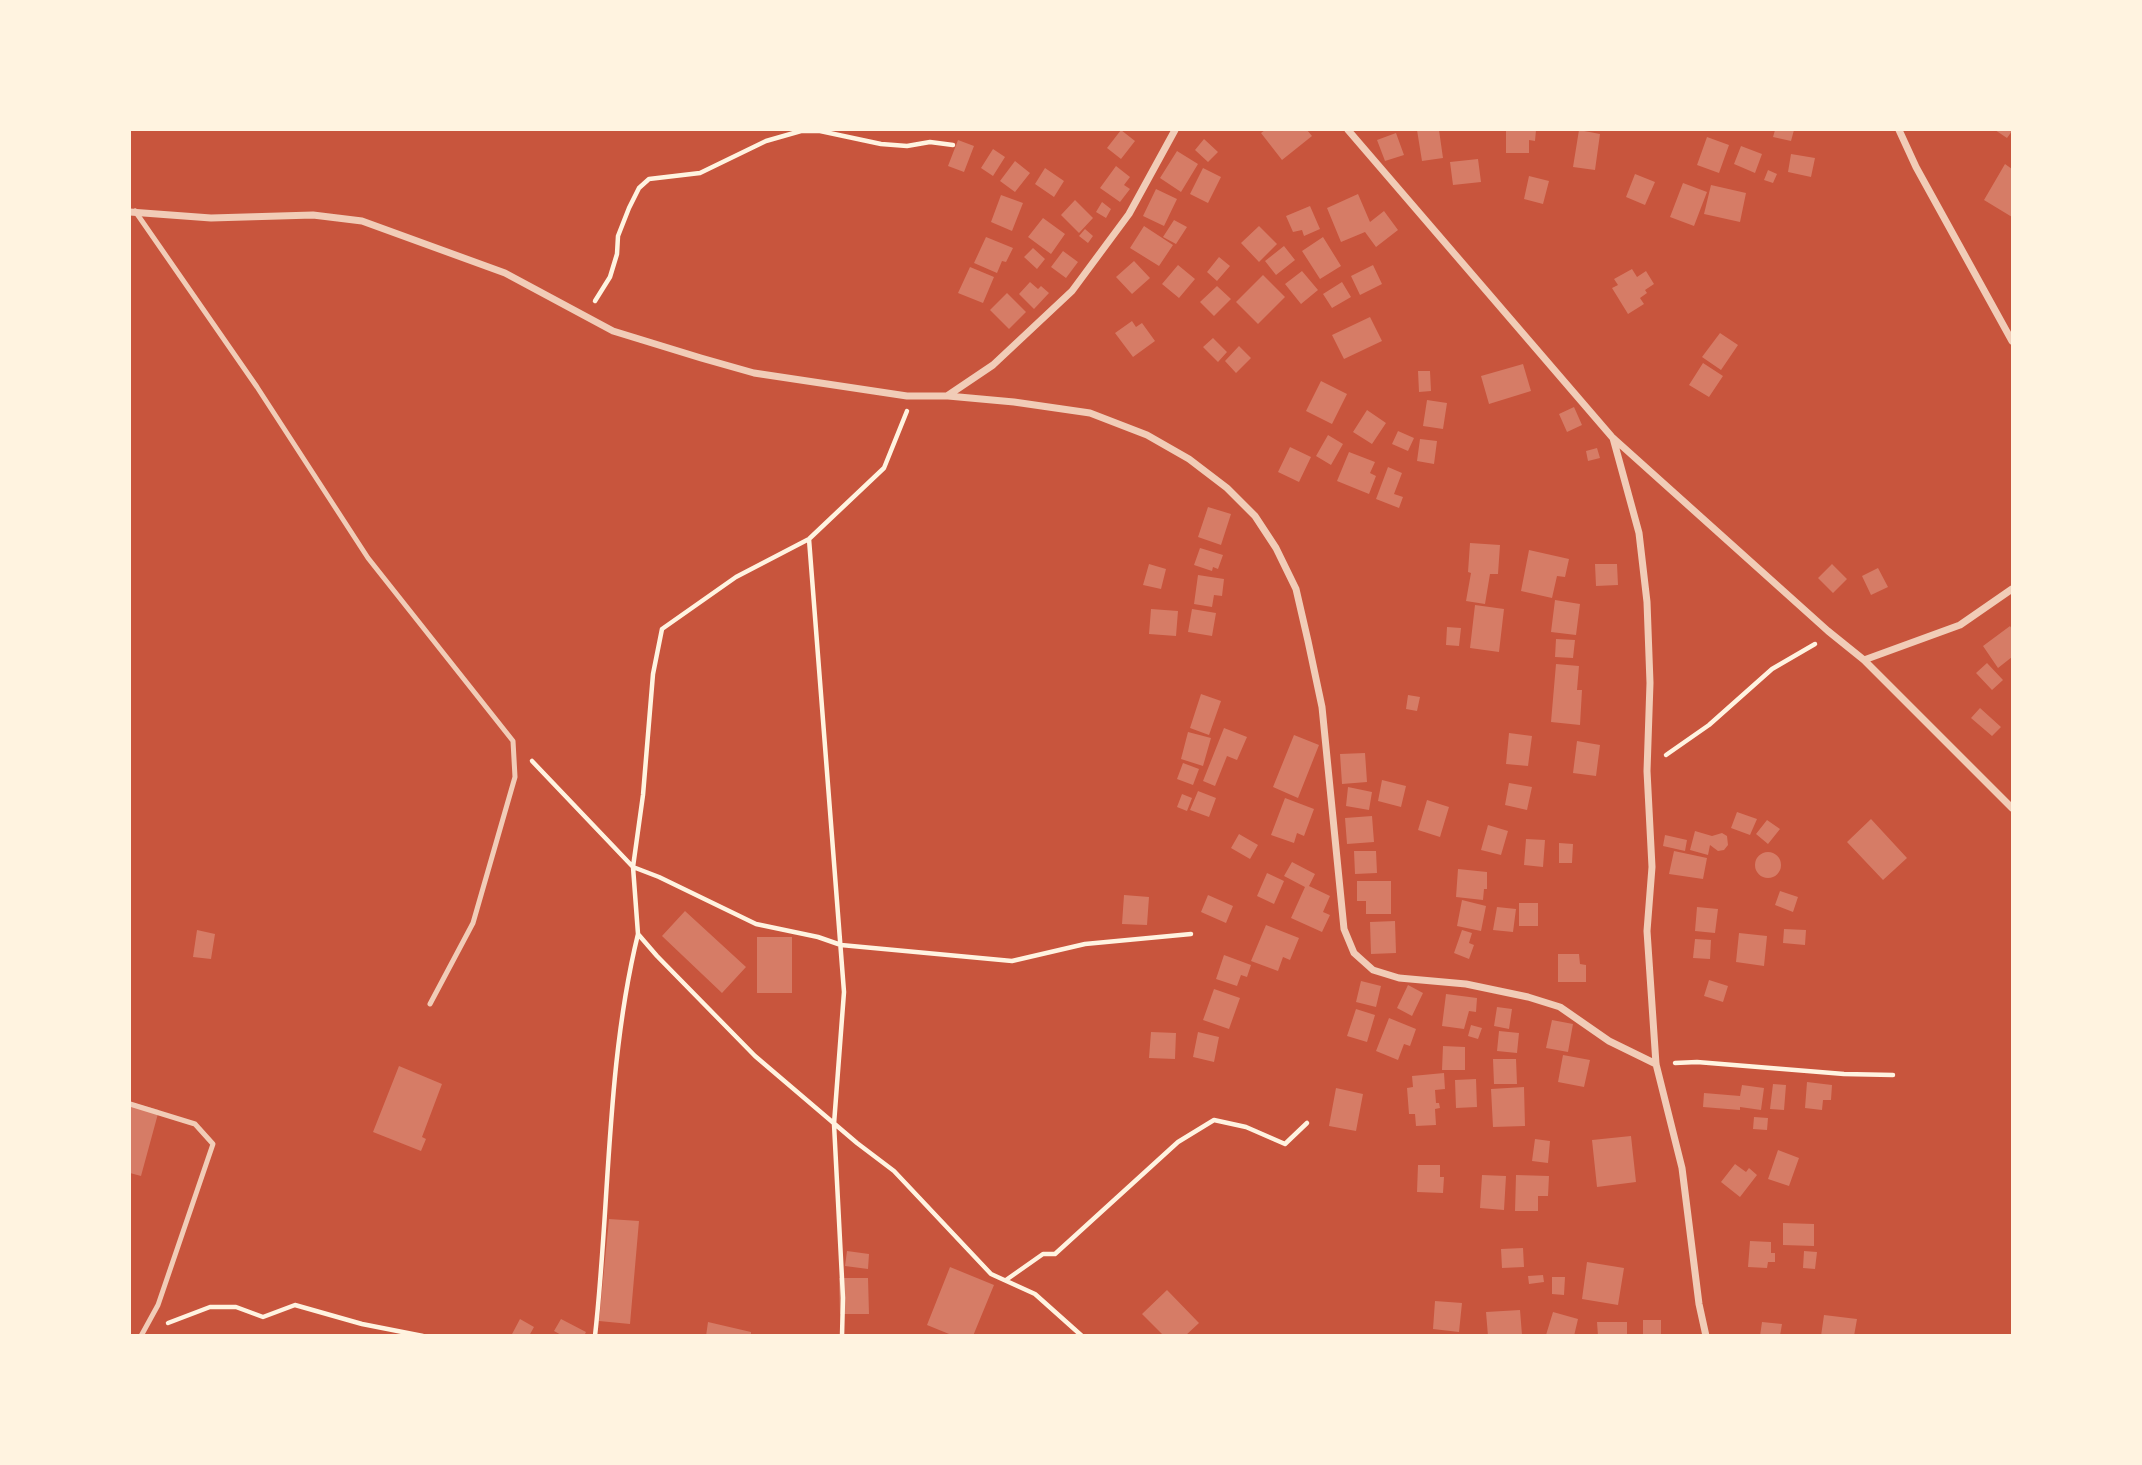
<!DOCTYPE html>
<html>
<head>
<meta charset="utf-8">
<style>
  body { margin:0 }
  #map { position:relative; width:2142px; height:1465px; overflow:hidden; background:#c8553d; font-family:"Source Serif 4",serif }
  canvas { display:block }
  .frame { position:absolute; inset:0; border:131px solid #fff3e0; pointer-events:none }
</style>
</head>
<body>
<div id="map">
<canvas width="2142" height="1465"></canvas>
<div class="frame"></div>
</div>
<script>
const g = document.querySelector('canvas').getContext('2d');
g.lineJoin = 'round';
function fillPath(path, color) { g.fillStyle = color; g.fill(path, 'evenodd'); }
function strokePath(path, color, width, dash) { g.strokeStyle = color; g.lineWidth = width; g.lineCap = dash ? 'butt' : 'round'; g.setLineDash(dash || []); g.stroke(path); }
const building = new Path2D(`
  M1121 130 1135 141 1121 159 1107 148Z
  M1265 130H1307L1312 136 1282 160 1261 133Z
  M1417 130H1439L1443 158 1422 161Z
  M1506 130H1536L1535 141 1529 140V153H1506Z
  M1579 130 1600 134 1595 170 1573 167Z
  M1775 130H1794L1791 141 1773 137Z
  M1995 130H2012V131L2007 138Z
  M1396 133 1404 155 1385 161 1377 140Z
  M1707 137 1729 145 1719 173 1697 165Z
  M1204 139 1218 152 1208 162 1195 150Z
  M958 140 974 146 964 172 948 166Z
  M1741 146 1762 154 1755 173 1734 164Z
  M993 149 1005 157 993 176 981 168Z
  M1177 151 1198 164 1181 192 1160 178Z
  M1791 154 1815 158 1811 177 1788 172Z
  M1478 159 1481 182 1453 185 1450 162Z
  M1015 161 1030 173 1015 192 1000 181Z
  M2005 164 2012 169V217L1984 200Z
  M1116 166 1130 177 1124 185 1130 189 1120 202 1100 188Z
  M1045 168 1064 181 1054 197 1035 184Z
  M1203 168 1221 177 1208 203 1190 194Z
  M1768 170 1777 174 1773 183 1764 180Z
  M1635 174 1655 182 1645 205 1626 197Z
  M1529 176 1549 181 1543 204 1524 199Z
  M1683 183 1707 192 1694 226 1670 217Z
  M1711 185 1746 193 1740 222 1704 214Z
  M1156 189 1177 199 1164 226 1143 216Z
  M1358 194 1370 222 1384 211 1398 230 1376 247 1365 232 1341 242 1327 208Z
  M1001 195 1023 203 1012 231 991 222Z
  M1075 200 1093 218 1079 233 1061 215Z
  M1102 202 1111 209 1106 218 1096 212Z
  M1310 206 1320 229 1304 236 1302 230 1293 232 1286 216Z
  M1043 218 1065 234 1051 254 1028 237Z
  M1174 220 1187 227 1176 244 1163 237Z
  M1144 226 1173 245 1159 266 1130 248Z
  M1259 226 1277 244 1259 262 1241 243Z
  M1085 229 1093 236 1088 243 1079 236Z
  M986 237 1013 248 1006 262 1002 261 997 273 974 263Z
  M1323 237 1341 266 1320 279 1302 251Z
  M1284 246 1295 260 1276 275 1265 261Z
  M1033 248 1045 259 1037 269 1024 257Z
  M1063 251 1078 262 1066 278 1051 267Z
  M1219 257 1230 266 1217 281 1207 272Z
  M1134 261 1150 278 1132 294 1116 277Z
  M1178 265 1195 279 1179 298 1162 284Z
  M1373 265 1382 284 1360 295 1351 276Z
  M970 267 994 277 983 303 958 293Z
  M1632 269 1637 277 1646 271 1654 284 1645 290 1647 293 1640 298 1644 304 1628 314 1612 288 1618 285 1614 279Z
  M1302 271 1318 290 1301 304 1285 284Z
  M1263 275 1285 297 1258 324 1236 302Z
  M1030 282 1038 289 1041 286 1049 293 1034 309 1019 294Z
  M1342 282 1351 297 1332 308 1323 294Z
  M1217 286 1231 299 1214 316 1200 302Z
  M1007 293 1026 312 1009 329 990 310Z
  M1370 317 1382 341 1344 359 1332 335Z
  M1132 321 1136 327 1142 323 1155 341 1133 357 1115 333Z
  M1720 333 1738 345 1721 370 1702 357Z
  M1213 338 1227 352 1218 362 1203 347Z
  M1239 346 1251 358 1236 373 1225 361Z
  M1703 363 1723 376 1709 397 1689 385Z
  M1523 364 1531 391 1489 404 1481 376Z
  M1418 371H1430L1431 391 1419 392Z
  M1321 381 1347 394 1332 424 1306 411Z
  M1427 400 1447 403 1443 429 1423 426Z
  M1574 407 1582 425 1567 432 1559 414Z
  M1367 410 1386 423 1372 444 1353 432Z
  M1398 431 1414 438 1408 451 1392 444Z
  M1328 435 1343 444 1331 465 1316 456Z
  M1420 439 1437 441 1434 464 1417 461Z
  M1290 447 1311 457 1299 482 1278 472Z
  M1597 448 1600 458 1588 461 1586 451Z
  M1349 452 1375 462 1370 473 1376 476 1369 494 1337 481Z
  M1388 467 1402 473 1394 494 1403 497 1399 508 1376 499Z
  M1208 507 1231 514 1221 545 1198 537Z
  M1470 543 1500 545 1498 574H1490L1485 604 1466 601 1471 573 1468 572Z
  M1200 548 1223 555 1218 569 1213 567 1212 571 1194 565Z
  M1529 550 1569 559 1565 577 1557 576 1552 598 1521 591Z
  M1149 564 1166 569 1161 589 1143 585Z
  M1595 564H1617L1618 585 1596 586Z
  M1832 564 1847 579 1833 593 1818 578Z
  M1878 568 1888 587 1871 595 1862 576Z
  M1198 575 1224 579 1222 596 1214 595 1212 607 1194 604Z
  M1555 600 1580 604 1576 635 1551 632Z
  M1475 605 1504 609 1499 652 1470 648Z
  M1151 609 1178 611 1176 636 1149 634Z
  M1192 609 1216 613 1212 636 1188 632Z
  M2010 626 2012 629V657L1998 668 1983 646Z
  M1447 627 1461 628 1459 646 1446 645Z
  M1556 639 1575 640 1573 658 1555 657Z
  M1987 663 2003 680 1992 690 1976 673Z
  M1556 664 1579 666 1577 690H1582L1580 725 1551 722Z
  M1201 694 1221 701 1209 735 1190 728Z
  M1408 695 1420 697 1417 711 1406 709Z
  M1980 708 2001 727 1992 736 1971 718Z
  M1224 728 1247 737 1237 760 1227 756 1215 786 1203 781Z
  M1188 732 1211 738 1203 766 1181 759Z
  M1509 733 1532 736 1528 766 1506 764Z
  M1294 735 1319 745 1298 798 1273 787Z
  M1577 741 1600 745 1596 776 1573 773Z
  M1365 753 1367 782 1342 784 1340 754Z
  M1183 763 1199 769 1193 785 1177 779Z
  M1382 780 1406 786 1401 807 1378 801Z
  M1509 783 1532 787 1527 810 1505 805Z
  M1348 787 1372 792 1369 810 1346 806Z
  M1198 791 1216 798 1209 817 1190 810Z
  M1182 794 1192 798 1187 811 1177 807Z
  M1285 798 1314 809 1304 836 1297 833 1294 843 1271 835Z
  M1427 800 1449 807 1440 837 1418 830Z
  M1737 812 1757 819 1750 835 1731 828Z
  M1372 816 1374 842 1347 844 1345 818Z
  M1871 819 1907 858 1883 880 1847 842Z
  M1767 820 1780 829 1768 844 1756 834Z
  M1488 825 1508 831 1501 855 1481 850Z
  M1695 831 1712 836 1722 833 1727 836 1728 845 1724 850 1718 851 1710 845 1708 855 1690 850Z
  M1239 834 1258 845 1250 859 1231 848Z
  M1665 835 1687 840 1685 851 1663 846Z
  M1526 839 1545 840 1543 867 1524 865Z
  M1559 843 1573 844 1572 863H1559Z
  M1354 851H1376L1377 873 1355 874Z
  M1674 851 1707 858 1703 879 1669 874Z
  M1755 865a13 13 0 1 1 26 0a13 13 0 1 1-26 0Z
  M1292 862 1315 874 1309 886 1330 896 1323 912 1330 915 1322 932 1291 918 1305 887 1284 876Z
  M1458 869 1487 872V889H1484L1483 900 1456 897Z
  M1267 873 1284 881 1274 904 1257 896Z
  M1357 881H1391V914H1366V901H1357Z
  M1780 891 1798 897 1793 912 1775 905Z
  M1124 895 1149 897 1147 925 1122 924Z
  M1208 895 1233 906 1226 923 1201 912Z
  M1462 900 1486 906 1481 931 1457 926Z
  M1519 903H1538V926H1519Z
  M1497 907 1516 909 1513 932 1493 930Z
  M1697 907 1718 909 1715 933 1695 931Z
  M685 911 746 967 722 993 662 936Z
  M1395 921 1396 953 1371 954 1370 922Z
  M1266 925 1299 938 1290 960 1283 957 1278 971 1251 961Z
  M1784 929 1806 930 1805 945 1783 943Z
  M197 930 215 934 211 959 193 957Z
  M1462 930 1472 933 1469 943 1474 945 1469 959 1454 953Z
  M1739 933 1767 936 1764 966 1736 962Z
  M757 937H792V993H757Z
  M1695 939 1711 940 1710 959 1693 958Z
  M1558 954H1579L1580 964 1586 965V982H1558Z
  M1224 955 1251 965 1247 977 1241 975 1237 986 1216 979Z
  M1709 980 1728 986 1723 1002 1704 996Z
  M1361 981 1381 986 1376 1007 1356 1002Z
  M1408 985 1423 993 1412 1016 1397 1008Z
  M1214 989 1240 998 1229 1029 1203 1020Z
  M1446 994 1477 998 1476 1012 1469 1011 1464 1029 1442 1026Z
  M1497 1007 1512 1009 1509 1029 1494 1026Z
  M1356 1009 1375 1015 1367 1042 1347 1036Z
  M1389 1018 1416 1029 1410 1046 1404 1044 1398 1060 1376 1051Z
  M1552 1020 1573 1024 1568 1052 1546 1048Z
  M1471 1025 1482 1028 1478 1039 1468 1036Z
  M1499 1031 1519 1033 1517 1053 1497 1051Z
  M1151 1032 1176 1033 1175 1059 1149 1058Z
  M1198 1032 1219 1037 1214 1062 1193 1057Z
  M1443 1046 1465 1047V1070H1442Z
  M1563 1055 1590 1060 1584 1087 1558 1082Z
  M1493 1059H1516L1517 1084H1494Z
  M399 1066 442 1084 422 1137 426 1139 421 1151 373 1132Z
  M1444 1073 1445 1089 1435 1090 1436 1103H1439L1440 1108 1435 1109 1436 1125 1416 1126 1415 1114H1409L1407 1088 1413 1087 1412 1076Z
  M1476 1079 1477 1107 1456 1108 1455 1080Z
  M1807 1082 1832 1085 1831 1100H1823L1822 1110 1805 1108Z
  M1773 1084 1786 1085 1784 1110 1770 1109Z
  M1742 1085 1764 1088 1761 1110 1740 1107V1110L1703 1107 1704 1093 1740 1096Z
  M1524 1087 1525 1126 1493 1127 1491 1089Z
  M1336 1088 1363 1094 1356 1131 1329 1126Z
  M130 1102 159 1110 141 1176 130 1173Z
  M1754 1117 1768 1118 1767 1130 1753 1129Z
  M1631 1136 1636 1182 1597 1187 1592 1140Z
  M1535 1139 1550 1141 1548 1163 1532 1161Z
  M1778 1150 1799 1158 1789 1186 1768 1179Z
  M1735 1164 1746 1172 1749 1168 1757 1175 1740 1197 1721 1182Z
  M1418 1165H1440V1177H1444L1443 1193 1417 1192Z
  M1482 1175 1506 1176 1504 1210 1480 1208Z
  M1516 1175 1549 1176 1548 1196H1538V1211H1515Z
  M609 1219 639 1221 630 1324 599 1321Z
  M1783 1223 1814 1224V1246L1783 1245Z
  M1750 1241 1771 1242V1253H1775V1262H1768L1767 1268 1748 1267Z
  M1523 1248 1524 1267 1502 1268 1501 1249Z
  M847 1251 869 1254 868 1269 845 1266Z
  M1804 1251 1817 1252 1815 1269 1803 1268Z
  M1587 1262 1624 1268 1618 1305 1582 1299Z
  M950 1267 994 1285 973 1336H954L927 1325Z
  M1543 1275 1544 1282 1529 1284 1528 1276Z
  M1552 1277H1565L1564 1295 1552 1294Z
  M839 1278H868L869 1314H840Z
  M1167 1290 1199 1323 1185 1336H1164L1142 1314Z
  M1435 1301 1462 1303 1459 1332 1433 1329Z
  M1520 1310 1522 1335 1488 1336 1486 1312Z
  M1553 1312 1578 1319 1574 1336 1546 1335Z
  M1824 1315 1857 1319 1854 1336H1821Z
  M520 1319 534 1327 529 1336H511Z
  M561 1319 586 1332 584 1336H563L554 1331Z
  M1643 1320H1661V1336H1643Z
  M708 1322 751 1332V1336H706Z
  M1597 1322H1627V1336H1598Z
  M1762 1322 1782 1324 1780 1336H1760Z`);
const path = new Path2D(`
  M595 301 610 277 617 254 618 236 629 208 639 188 649 179 700 173 766 141 801 131H820L881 144 907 146 930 142 953 145
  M907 411 884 468 809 539 736 577 662 629 653 674 643 795 633 867 638 934 657 956 755 1056 857 1143 894 1171 991 1274 1035 1294 1082 1336
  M809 539 844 992 834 1124 843 1298 842 1336
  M1666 755 1709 725 1772 669 1815 644
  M532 761 633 867 659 877 756 924 818 937 841 945 1012 961 1085 944 1191 934
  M1675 1063 1697 1062 1844 1074 1893 1075
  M1006 1280 1043 1254H1055L1178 1142 1214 1120 1246 1127 1285 1144 1307 1123
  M168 1323 210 1307H236L263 1317 295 1305 362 1324 423 1336
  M595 1336C610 1202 606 1065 638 934`);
const service = new Path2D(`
  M135 211 257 387 368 558 513 741 515 777 473 923 430 1004
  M130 1104 195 1124 213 1144 158 1305 141 1336`);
const minor = new Path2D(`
  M1348 130 1612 437 1828 631 1864 660 2012 808
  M1899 130 1916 167 2012 341
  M130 212 211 218 313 215 362 221 505 273 613 331 701 358 754 373 907 396H947L993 365 1072 291 1129 214 1175 130
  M948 396 1014 402 1090 413 1147 435 1189 459 1227 488 1255 516 1276 548 1296 589 1308 641 1322 707 1344 929 1354 953 1373 970 1399 978 1466 984 1528 997 1560 1007 1609 1041 1656 1064
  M1613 438 1639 533 1647 602 1650 683 1647 771 1652 867 1647 931 1656 1064 1682 1168 1699 1304 1706 1336
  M1864 660 1960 625 2012 589`);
fillPath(building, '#d67c66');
strokePath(path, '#fff3e0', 4.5);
strokePath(service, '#f1ccb7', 5);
strokePath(minor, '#f1ccb7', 7);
</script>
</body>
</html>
